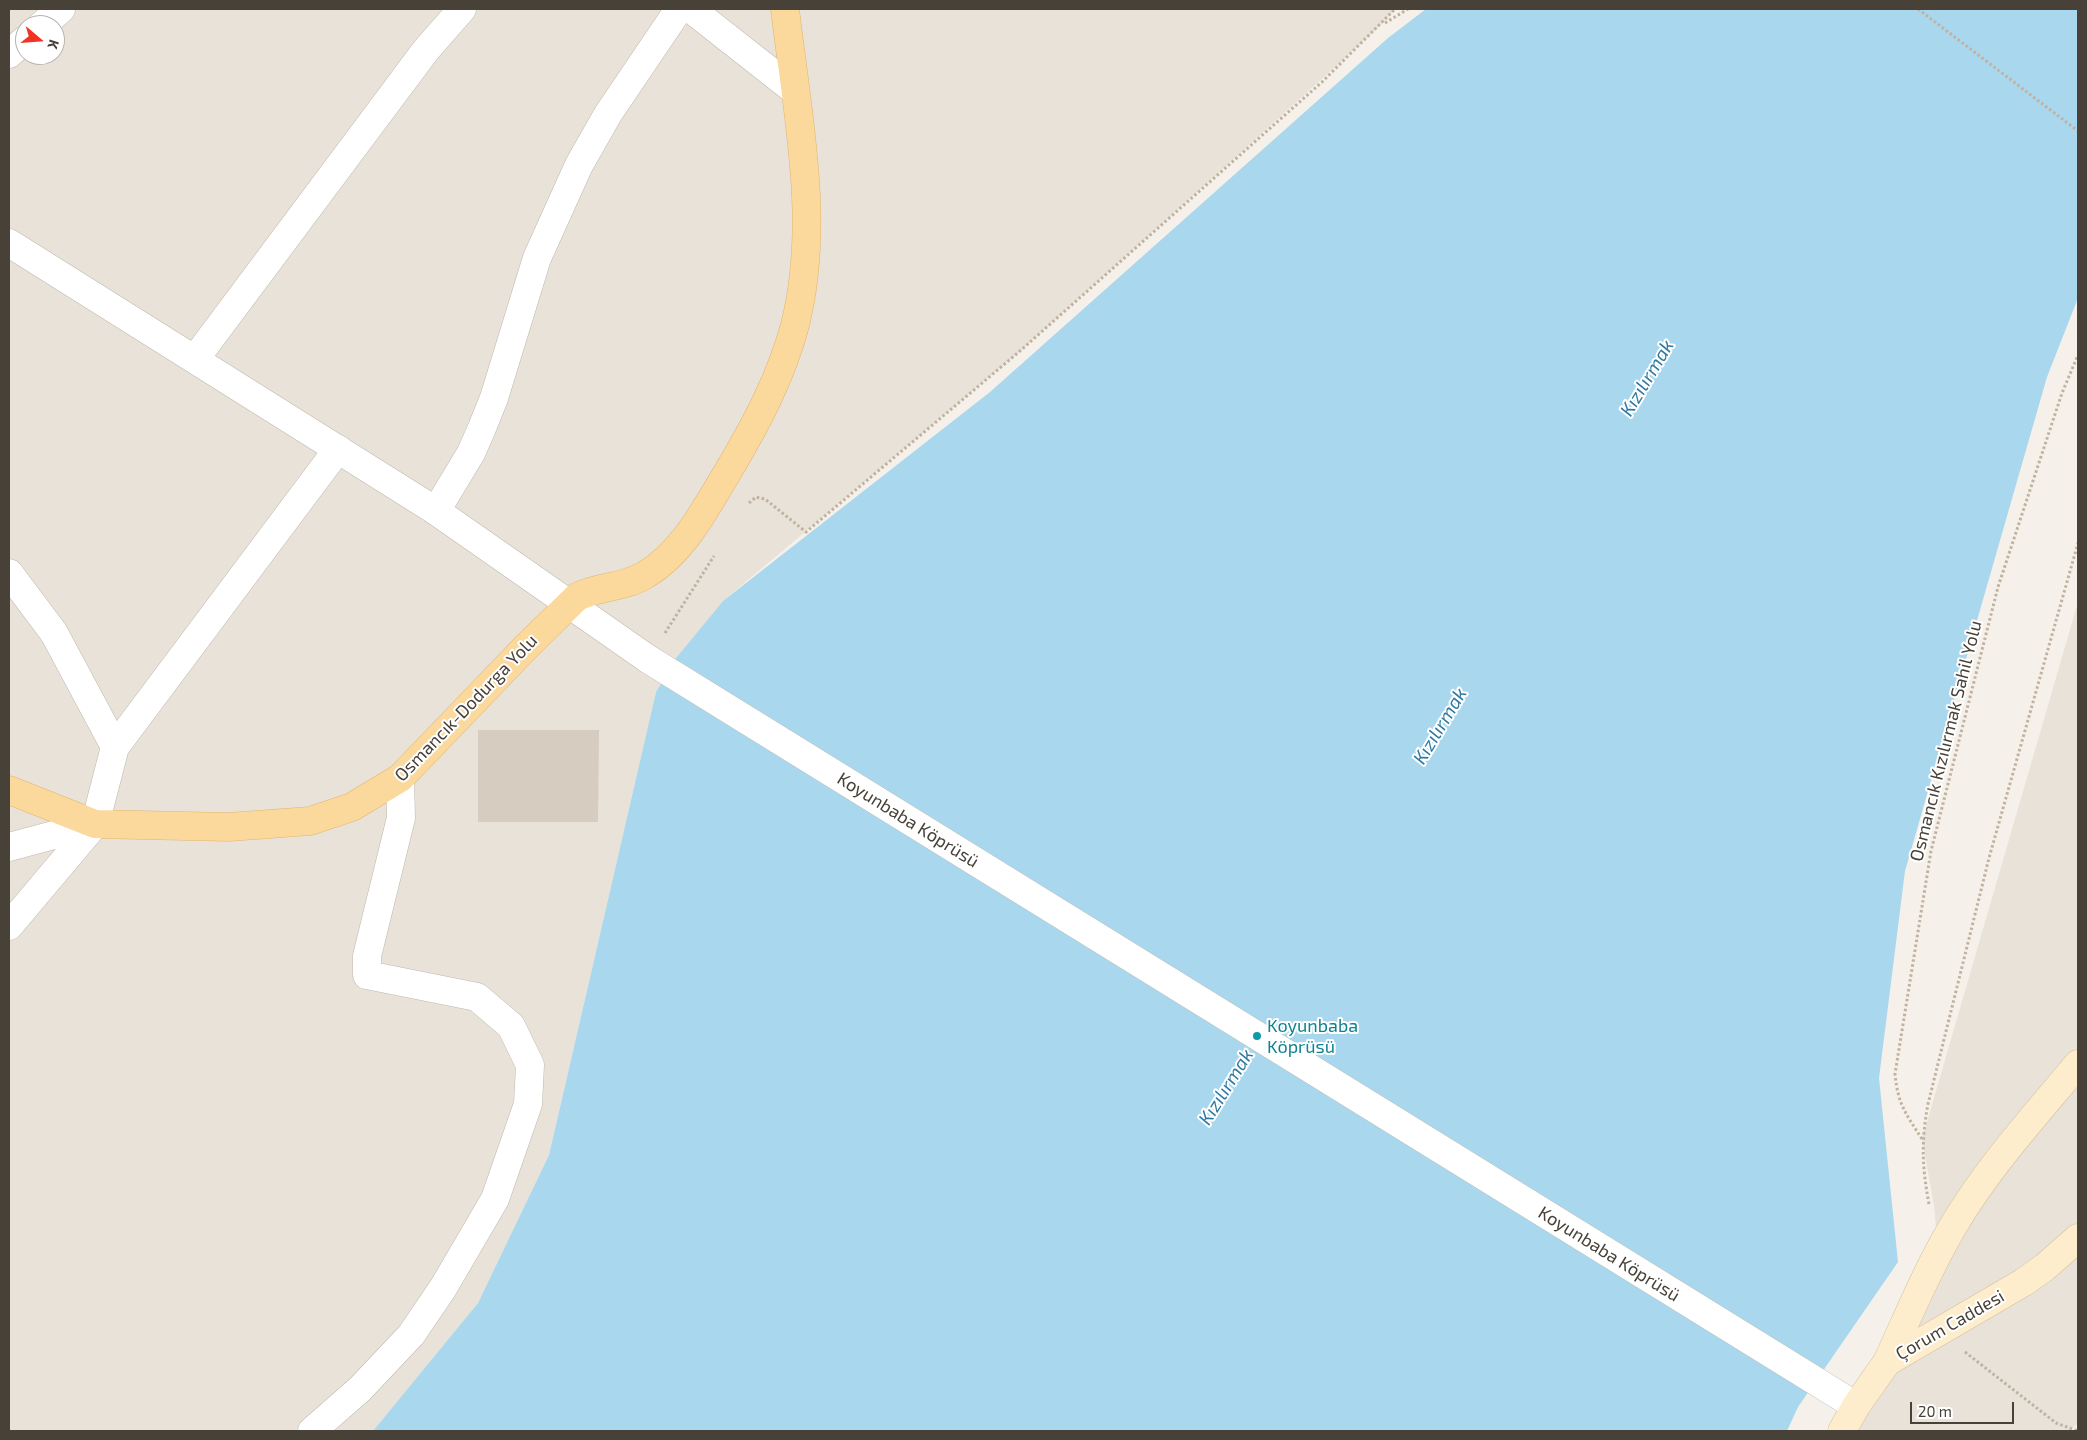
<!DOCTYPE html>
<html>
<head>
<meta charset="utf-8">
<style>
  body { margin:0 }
  #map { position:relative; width:2087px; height:1440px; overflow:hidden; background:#f5f1ea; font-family:"Exo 2",sans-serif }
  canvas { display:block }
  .frame { position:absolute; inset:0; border:10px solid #484138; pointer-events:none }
  .north { position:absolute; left:15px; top:15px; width:50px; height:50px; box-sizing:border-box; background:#fff; border:1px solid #b6b3af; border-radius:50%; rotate:108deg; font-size:14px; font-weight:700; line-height:20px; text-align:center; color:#484138 }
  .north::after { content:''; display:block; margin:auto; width:18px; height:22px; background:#f23323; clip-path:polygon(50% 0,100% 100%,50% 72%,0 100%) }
  .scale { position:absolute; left:1910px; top:1402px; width:104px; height:22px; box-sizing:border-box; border:2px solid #484138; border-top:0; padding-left:6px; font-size:15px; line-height:18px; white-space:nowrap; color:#484138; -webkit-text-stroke:4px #fff; paint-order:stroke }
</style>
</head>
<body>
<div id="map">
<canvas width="2087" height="1440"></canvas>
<div class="frame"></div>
<div class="north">K</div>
<div class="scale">20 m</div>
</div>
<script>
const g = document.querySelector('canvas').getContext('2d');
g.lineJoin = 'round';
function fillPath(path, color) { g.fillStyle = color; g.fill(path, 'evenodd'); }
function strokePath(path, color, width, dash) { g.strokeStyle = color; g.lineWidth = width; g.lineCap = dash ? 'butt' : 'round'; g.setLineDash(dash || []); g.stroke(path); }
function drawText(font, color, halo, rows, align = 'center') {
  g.font = font + ' "Exo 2",sans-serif'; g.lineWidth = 4; g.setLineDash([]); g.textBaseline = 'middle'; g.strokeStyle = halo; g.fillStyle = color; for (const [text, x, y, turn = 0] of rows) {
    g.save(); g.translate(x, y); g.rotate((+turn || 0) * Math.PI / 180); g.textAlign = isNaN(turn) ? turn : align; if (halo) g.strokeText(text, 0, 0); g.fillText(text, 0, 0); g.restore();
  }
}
const residential = new Path2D(`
  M9 9H1395L1380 26 1217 174 1020 351 723 601 676 658 656 692 549 1155 478 1303 373 1431H9ZM25 25H55V55H25Z
  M2078 602V1423L2070 1431H1848L1938 1253 1934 1205 1922 1139Z`);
const water = new Path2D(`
  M1426 9H2078V298L2047 377 1905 871 1879 1078 1898 1262 1798 1407 1787 1431H373L478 1303 549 1155 656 692 676 658 723 601 990 392 1388 38Z`);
const building = new Path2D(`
  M478 730H599L598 822H478Z`);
const path = new Path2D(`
  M1918 9 2078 131
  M1385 23 1408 9
  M749 503 756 497 765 499 806 532 1020 351 1322 82 1395 9
  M665 633 714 556
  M1922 1139C1906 1114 1898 1105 1895 1074L1931 851 1998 587 2062 393 2078 355
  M1929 1204C1922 1166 1921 1142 1928 1104L1989 858 2078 543
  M1965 1352 2056 1423 2078 1431`);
const pedestrian = new Path2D(`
  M648 659 1856 1406`);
const minor = new Path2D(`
  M42 25 61 9
  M9 54 25 40
  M195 359 426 50 462 9
  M436 511 471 453 482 428 494 398 537 258 579 165 608 114 679 9
  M9 573 54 633 115 747
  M9 847 95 824
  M9 926 95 824 115 747 338 449
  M312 1431 360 1389 411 1335 443 1288 495 1199 528 1104 530 1065 511 1026 477 997 367 975V956L401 818 400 778`);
const tertiary = new Path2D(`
  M691 9 794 90
  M9 243 436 511 648 659`);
const secondary = new Path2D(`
  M1887 1362C1908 1317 1927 1270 1952 1228 1987 1168 2034 1117 2078 1064
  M1842 1431 1856 1406 1887 1362 2024 1282 2045 1267 2078 1238`);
const primary = new Path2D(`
  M9 790 95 824 229 827 310 821 352 807 400 778 526 647 577 597C598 586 624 588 645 575 683 553 705 509 727 473 755 426 781 378 795 325 821 222 797 113 785 9`);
const markers = [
  [1257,1036,5,"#0f9aa8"]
];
const streetNames = [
  ["Osmancık-Dodurga Yolu",466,708,-46],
  ["Osmancık Kızılırmak Sahil Yolu",1946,741,-76],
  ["Koyunbaba Köprüsü",908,820,32],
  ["Koyunbaba Köprüsü",1609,1254,32],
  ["Çorum Caddesi",1950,1325,-30]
];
const cultureNames = [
  ["Koyunbaba",1267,1026],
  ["Köprüsü",1267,1047]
];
const waterNames = [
  ["Kızılırmak",1647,378,-59],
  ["Kızılırmak",1440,726,-59],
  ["Kızılırmak",1226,1087,-58]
];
fillPath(residential, '#e8e2d9');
fillPath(water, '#a9d7ee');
fillPath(building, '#d6ccc0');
strokePath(pedestrian, '#c0b8ad', 29);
strokePath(minor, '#c0b8ad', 29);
strokePath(tertiary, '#c0b8ad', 29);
strokePath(secondary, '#d3c09b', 29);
strokePath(primary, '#e0b56d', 29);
strokePath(path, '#c1b29f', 3, [2.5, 2.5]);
strokePath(pedestrian, '#fff', 28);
strokePath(minor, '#fff', 28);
strokePath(tertiary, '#fff', 28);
strokePath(secondary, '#fdedcc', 28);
strokePath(primary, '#fbd99d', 28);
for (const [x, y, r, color] of markers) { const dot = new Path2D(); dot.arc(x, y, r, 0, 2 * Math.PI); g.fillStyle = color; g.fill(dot); strokePath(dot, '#fff', 2); }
drawText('18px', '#484138', '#fff', streetNames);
drawText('18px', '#0d838f', '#fff', cultureNames, 'left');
drawText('italic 19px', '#307aa2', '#fff', waterNames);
</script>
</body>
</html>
